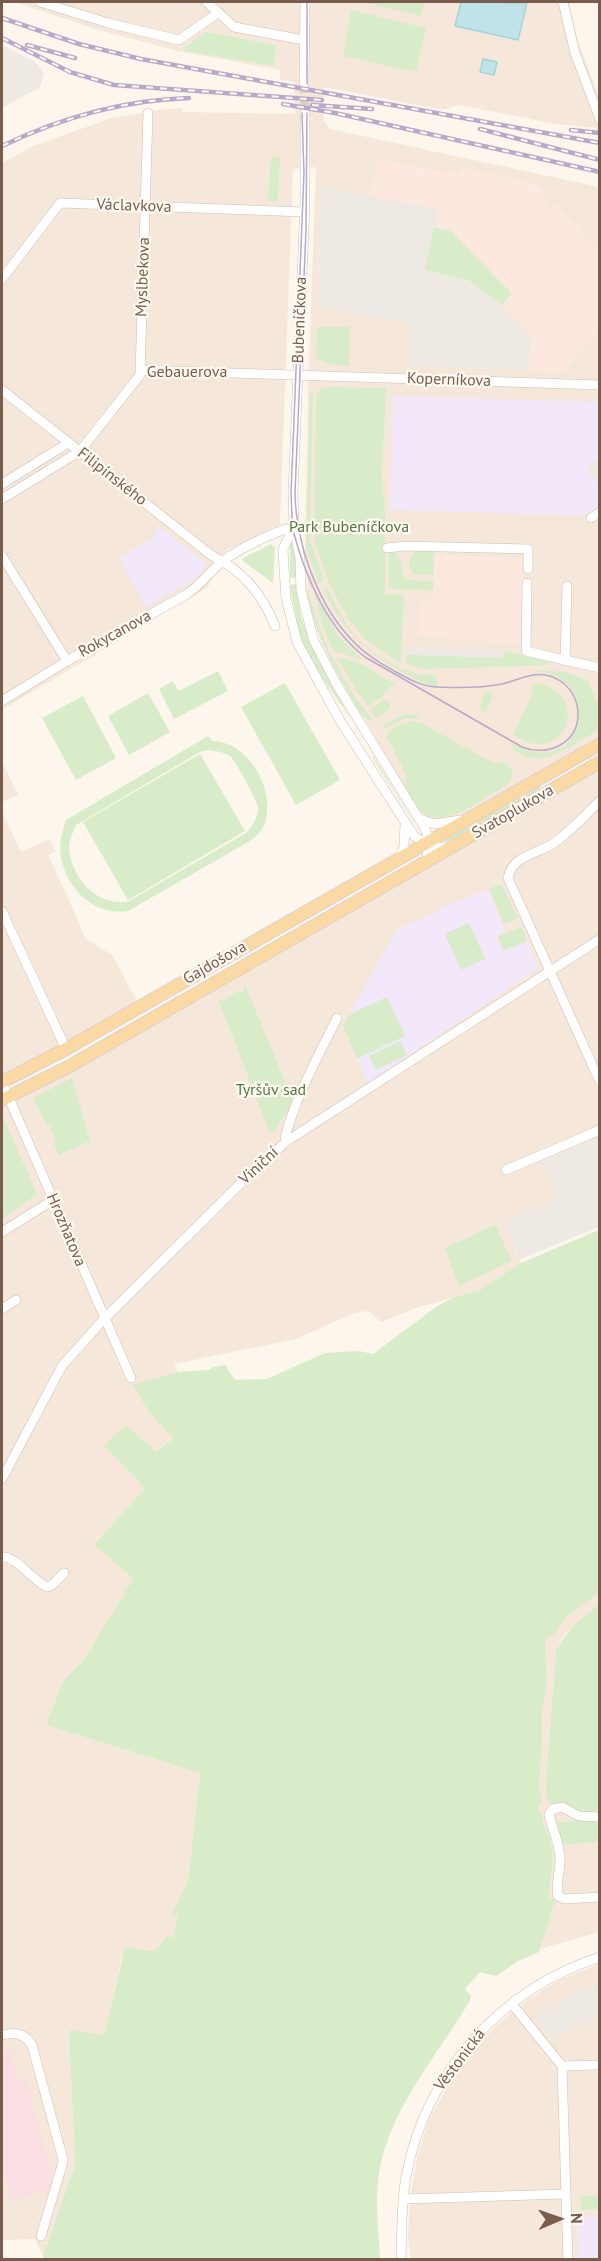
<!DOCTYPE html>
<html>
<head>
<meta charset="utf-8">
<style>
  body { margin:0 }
  #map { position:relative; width:601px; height:2261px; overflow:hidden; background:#fdf6ec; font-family:"PT Sans",sans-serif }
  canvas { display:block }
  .frame { position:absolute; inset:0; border:3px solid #7a5c4d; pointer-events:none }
  .north { position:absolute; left:529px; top:2189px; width:60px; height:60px; -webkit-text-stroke:4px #fffaf3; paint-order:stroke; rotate:88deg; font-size:16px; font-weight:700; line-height:24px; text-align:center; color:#7a5c4d }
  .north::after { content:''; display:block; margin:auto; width:21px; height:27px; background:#7a5c4d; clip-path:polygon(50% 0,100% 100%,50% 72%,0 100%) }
</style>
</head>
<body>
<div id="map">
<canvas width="601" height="2261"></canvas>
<div class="frame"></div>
<div class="north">N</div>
</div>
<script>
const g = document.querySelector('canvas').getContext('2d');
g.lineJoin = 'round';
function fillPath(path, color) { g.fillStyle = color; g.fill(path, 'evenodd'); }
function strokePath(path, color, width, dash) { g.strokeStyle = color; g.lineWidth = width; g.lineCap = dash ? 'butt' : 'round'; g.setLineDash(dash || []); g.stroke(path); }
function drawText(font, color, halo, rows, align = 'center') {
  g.font = font + ' "PT Sans",sans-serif'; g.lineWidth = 4.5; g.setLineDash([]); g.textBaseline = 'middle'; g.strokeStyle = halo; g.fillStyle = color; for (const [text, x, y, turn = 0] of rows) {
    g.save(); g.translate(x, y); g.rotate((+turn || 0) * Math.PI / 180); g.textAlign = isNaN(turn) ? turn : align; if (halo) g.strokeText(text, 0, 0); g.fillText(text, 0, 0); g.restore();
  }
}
const residential = new Path2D(`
  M14 2H569L577 38 599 98V134L596 128 556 124 459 105 443 110 324 87 323 116 324 122 330 129 599 187V251L556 205 548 211 545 202V193L537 185 463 168 461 174 446 173 379 160 370 196 322 188 317 306 412 324 411 366 563 371 599 331V736L469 813 453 819 435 821 421 817 325 649 308 595 305 546 308 393 316 167 293 169 280 525 227 550 208 587 2 710V163L33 146 109 119 158 110 181 108 183 112 295 114 294 82 280 80V70L178 51 99 30Z
  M2 762 18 795 2 802Z
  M599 769V1136L543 1161 560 1198 504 1222 521 1263 480 1290 416 1308 381 1322 368 1311 354 1313 296 1339 174 1364 178 1372 132 1385 148 1411 173 1437 156 1452 145 1488 94 1543 133 1579 82 1662 63 1681 46 1725 200 1773 188 1882 173 1914H178L173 1937H166L155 1951 122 1957 104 2035 69 2030 75 2165 43 2256 35 2239 2 2240V1106L24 1097 86 1063Z
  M2 812 21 852 50 839 56 851 48 855 65 891 85 938 112 955 137 1001 68 1043 2 1076Z
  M599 1593V1604L564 1635 556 1650 546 1782V1795L555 1803 568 1804 578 1811 594 1813 599 1809V1820L555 1822 562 1845 599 1842V1932L540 1949 555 1901 549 1896 553 1858 551 1839 538 1811 542 1801 539 1786 542 1749V1711L547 1686 545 1638 556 1633 565 1618Z
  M599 1964V2259L411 2260 408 2236 410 2199 417 2158 428 2122 454 2075 476 2046 502 2020 530 1998 561 1979Z`);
const commercial = new Path2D(`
  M379 160 446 173 461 174 463 168 537 185 545 193V202L548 211 556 204 599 251V331L563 371 529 370 531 336 497 300 470 281 425 270 438 209 370 196Z
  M435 555 522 558 521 644 418 636 420 601H433Z`);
const industrial = new Path2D(`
  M2 45 34 61 44 73 40 87 2 108Z
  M322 187 439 209 425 270 470 281 497 300 531 336 529 370 410 366 412 324 317 306Z
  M599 456V482L586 470Z
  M406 647 504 650V658L406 655Z
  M599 1136V1227L520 1259 504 1222 559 1198 542 1161Z
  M599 1985V2014L551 2040 536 2016 579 1991Z`);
const education = new Path2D(`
  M392 396 599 402V456L586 470 599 482V506L592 512 577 515 390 510Z
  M160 527 207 565 197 578 146 607 119 558 151 539Z
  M488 889 506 932 496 936 503 952 528 941 538 968 368 1083 343 1026 396 930 439 911V909Z
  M577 2217H599V2259H578Z`);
const medical = new Path2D(`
  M10 2049 19 2080 26 2078 54 2183 49 2189 11 2201 2 2165V2051Z`);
const green = new Path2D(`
  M361 2H424L421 16Z
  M351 10 426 28 416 72 343 56Z
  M205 32 276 45 274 66 186 51 185 48Z
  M271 157H280L278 201H268Z
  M434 227 451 231 512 294 502 305 470 281 425 270Z
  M317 327H350L349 366 332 365 316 358Z
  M328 387 386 388 382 473 385 515V594L404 595 401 658 399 662 367 641 349 620 329 583 314 539 316 394 321 389Z
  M310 392H313V394L310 539 324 580 319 583 306 548Z
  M292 540 295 548 296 577 290 578V542Z
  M271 544 275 547 273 583 243 561V558Z
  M389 550H394C414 572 385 582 434 581L433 590 389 589Z
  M416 551H434L433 575 414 574C406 567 408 557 416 551Z
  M296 584 301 616 312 647 349 716 316 669 304 646 298 628 290 585Z
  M306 585 320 629 330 653 354 696 374 721 366 719 360 713C336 672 312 633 306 585Z
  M327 587C334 600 340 615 349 628 369 653 403 677 436 675L437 686C422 684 410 677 398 670 363 650 339 625 323 588Z
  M315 593 339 636 362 660 334 651 322 625Z
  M504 651 550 662 548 665 425 669 406 664V655L503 658Z
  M337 657 361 664 395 684 383 693 384 696 368 706 357 692Z
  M540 670 565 672 588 681 599 707 600 729C584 738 556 758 540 759 530 759 521 754 513 750L511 743C582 781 601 692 551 674 546 672 540 671 534 673Z
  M218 671 228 691 174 719 159 689 173 681 179 691Z
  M285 683 340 780 296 805 241 707Z
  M533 684C581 685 577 748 535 744 527 743 520 738 513 735L533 692Z
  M491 691 493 696 485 713 480 709 484 692Z
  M148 693 170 732 129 755 108 716Z
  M83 696 116 758 76 780 42 718Z
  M385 699 390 702V709L376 718 371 709Z
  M411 714 420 717 417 719 405 718 386 728 383 726 402 715Z
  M412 721 421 723 495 764 501 761C509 765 513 769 512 778L507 785C468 807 423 848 405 781L408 779 387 737C388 728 403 723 412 721Z
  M208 736 212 741C248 741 276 789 265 823 262 831 256 836 250 841L128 911C91 917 61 883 60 847 60 838 63 829 66 820ZM208 750C215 751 225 752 231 757 236 763 258 801 258 808 258 818 253 825 246 833L129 901C98 908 71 878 69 848 69 839 73 833 76 825L200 752Z
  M200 754 245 831 128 900 83 822Z
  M372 757H374L423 837Z
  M537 784 540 786V790L448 842 440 840Z
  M500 884 502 885 518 919 504 924 489 889Z
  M469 923 485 959 461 970 445 934Z
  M521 927 527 941 504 950 498 936Z
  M245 985 293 1101 275 1131 270 1133 219 1001 222 1000 224 1004 226 998 238 991 244 993 243 990Z
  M387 997 405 1036 357 1059 343 1026 350 1014Z
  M400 1041 407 1055 376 1070 369 1056Z
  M72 1078 90 1141 59 1155 53 1142 56 1141 50 1128 52 1127 51 1125 48 1126 33 1098Z
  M4 1120 37 1194 2 1219V1121Z
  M495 1225 512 1261 459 1286 445 1248Z
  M599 1230V1593L565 1618 556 1633 545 1639 547 1686 542 1711V1749L539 1786 542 1801 538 1810 543 1815V1823L551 1839 553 1858 549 1896 555 1901 539 1952 518 1961 496 1976 480 1972 465 1989 471 1996 469 2002C436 2058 385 2114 378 2181 375 2206 379 2234 380 2259H45L43 2256 75 2165 69 2030 104 2035 125 1948 155 1951 166 1937H173L178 1914H172L188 1882 200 1773 46 1725 63 1681 82 1662 133 1579 94 1544 145 1488 104 1446 126 1425 156 1452 173 1438 148 1411 132 1385 178 1372 209 1370 214 1367 225 1365 235 1380 267 1379 325 1353 359 1351 373 1354 436 1307 452 1298 480 1290 521 1263Z
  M599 1604V1809C581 1821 569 1798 550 1805L546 1795V1782L556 1650C567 1630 582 1618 599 1604Z
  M599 1820V1842L562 1845 555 1822Z
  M599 2195V2209L581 2210 580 2196Z`);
const water = new Path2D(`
  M461 2 527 3 518 40 455 26Z
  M483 59 497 62 494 75 480 72Z`);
const minorTunnel = new Path2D(`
  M304 84 305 113`);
const minor = new Path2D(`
  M40 2 108 23 179 40 218 13
  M207 2 234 27 304 40
  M563 2 575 53 600 119
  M304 84 305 2
  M305 113V203L293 493 294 526 300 559 301 591 314 641 337 685 424 827 428 836 427 861
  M2 279 60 203 305 212
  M140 370 600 385
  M2 390 211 555C244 572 261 592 275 626
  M2 484 68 443
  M2 499 80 451 140 375 148 113
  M591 518 600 512
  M294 526 283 549 284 568 286 598 297 642 339 719 414 836 428 845 449 849
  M387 548 405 546 528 549V569
  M2 556 67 661
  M527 583 526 651 600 668
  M565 661 567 586
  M2 701 67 661 187 594C201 585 209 572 222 562 239 548 273 533 294 526
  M600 801C585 815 571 831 554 843 538 854 512 855 508 878L600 1082
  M420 819 434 824 461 820
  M399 858 404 847 405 824
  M2 911 66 1049
  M2 1082 131 1378
  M287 1141 285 1138C296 1095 318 1057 337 1018
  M506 1170 600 1130
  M2 1232 53 1200
  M2 1309 16 1300
  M2 1479 62 1366 104 1319 251 1173 287 1141 600 939
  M2 1557C16 1556 32 1580 47 1587L52 1585 64 1573
  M600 1817 579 1816 562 1807 553 1809 549 1814C552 1829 559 1841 560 1857 561 1870 555 1883 558 1896L564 1899 600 1897
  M512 2004 562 2066 568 2260
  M2 2035C14 2032 25 2033 32 2045L62 2156 63 2162 41 2236
  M562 2066 600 2065
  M403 2199 566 2194
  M401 2260C402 2232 401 2204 406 2177 425 2074 500 1989 600 1957`);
const major = new Path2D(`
  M2 1082 66 1049 600 744
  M2 1100 68 1067 600 762`);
const tram = new Path2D(`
  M307 84V2
  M302 113 304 173 291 493C292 506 291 521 294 534 306 578 328 629 365 657L522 747C547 757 578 744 578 714 578 695 565 679 546 675 531 672 517 681 502 684 482 688 458 688 438 687 422 687 409 679 396 672 382 664 369 657 358 646 319 610 296 545 295 493L306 230 307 113`);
const rail = new Path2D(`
  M2 18 79 44 141 59 600 143
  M2 38 70 72 114 85 322 100
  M27 45 75 58
  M283 104 335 113 600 172
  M312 105 372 109
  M480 129 600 160
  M571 130 600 133
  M2 146C60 118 125 100 189 98`);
const streetNames = [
  ["Václavkova",134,206,2],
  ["Myslbekova",143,277,-88],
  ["Bubeníčkova",300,320,-88],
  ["Gebauerova",187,372],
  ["Koperníkova",449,380,2],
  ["Filipínského",112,477,38],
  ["Rokycanova",115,634,-29],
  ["Svatoplukova",513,812,-30],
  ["Gajdošova",215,963,-30],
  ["Viniční",259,1166,-43],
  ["Hrozňatova",66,1230,67],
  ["Věstonická",460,2060,-53]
];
const parkNames = [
  ["Park Bubeníčkova",349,527],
  ["Tyršův sad",271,1090]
];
fillPath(residential, '#f5e8da');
fillPath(commercial, '#fde8e0');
fillPath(industrial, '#efe9e4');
fillPath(education, '#f3e8fa');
fillPath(medical, '#fbdfe3');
fillPath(green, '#d8ecc9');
fillPath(water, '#bfe3e8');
strokePath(water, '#a5d3da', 1.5);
strokePath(minorTunnel, '#dcd0c4', 9, [9, 4.5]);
strokePath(minor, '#d1beb0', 10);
strokePath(major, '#dad1cd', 14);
strokePath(minor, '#fff', 9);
strokePath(major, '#fbd9a5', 12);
strokePath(tram, '#b9a8c9', 1.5);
strokePath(rail, '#b9a8c9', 4.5);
strokePath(rail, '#fffaf3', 2, [7]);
drawText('16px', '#7a5c4d', '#fffaf3', streetNames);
drawText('16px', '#537a41', '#fffaf3', parkNames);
</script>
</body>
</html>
